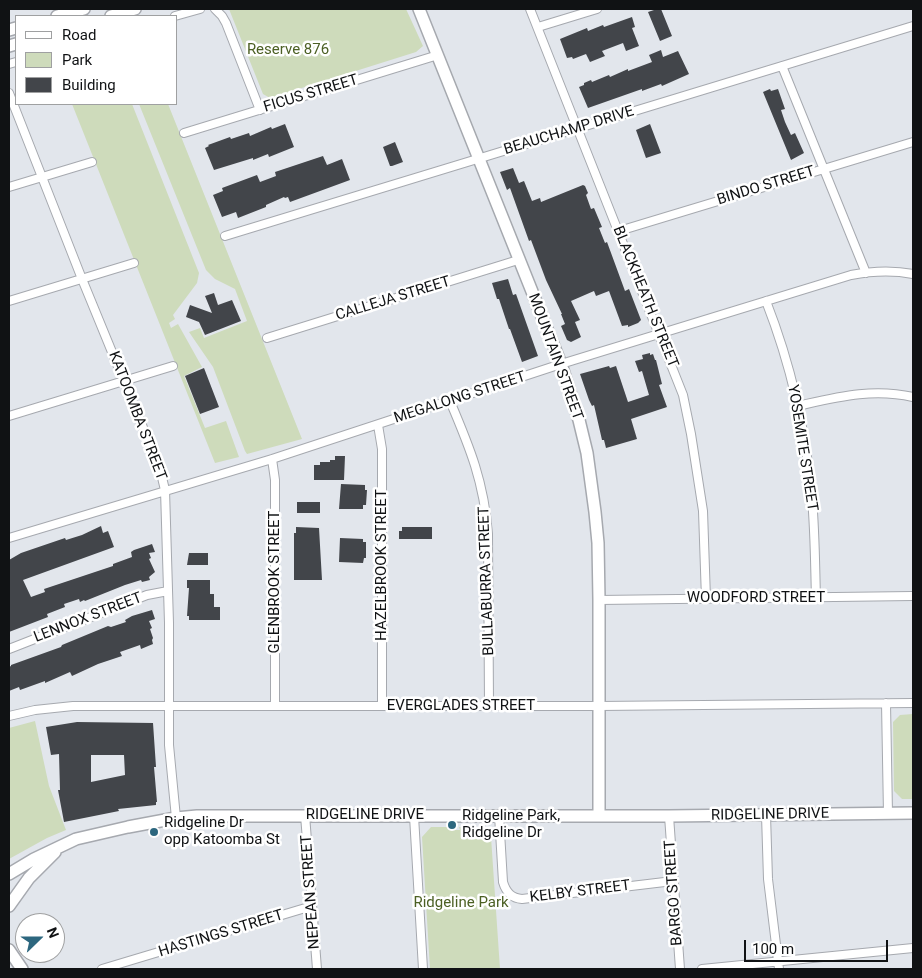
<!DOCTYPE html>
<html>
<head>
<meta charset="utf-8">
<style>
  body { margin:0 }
  #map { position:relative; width:922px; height:978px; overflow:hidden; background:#e2e6ec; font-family:Roboto,sans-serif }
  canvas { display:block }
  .frame { position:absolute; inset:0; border:10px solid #101214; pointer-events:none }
  .legend { position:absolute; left:15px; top:15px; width:162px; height:90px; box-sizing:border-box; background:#fff; border:1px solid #9fa0a1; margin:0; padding:6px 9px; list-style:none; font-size:15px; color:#101214 }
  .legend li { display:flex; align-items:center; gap:10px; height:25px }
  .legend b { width:25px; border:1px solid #9fa0a1 }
  .north { position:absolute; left:15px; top:913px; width:50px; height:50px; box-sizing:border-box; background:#fff; border:1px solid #9fa0a1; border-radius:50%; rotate:68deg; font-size:14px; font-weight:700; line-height:20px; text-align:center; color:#101214 }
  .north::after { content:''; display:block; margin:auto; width:18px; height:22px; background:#2d677f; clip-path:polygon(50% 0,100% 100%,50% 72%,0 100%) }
  .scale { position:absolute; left:744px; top:940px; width:144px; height:22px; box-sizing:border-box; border:2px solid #101214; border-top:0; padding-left:6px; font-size:15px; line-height:18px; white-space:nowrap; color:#101214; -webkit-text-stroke:4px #fff; paint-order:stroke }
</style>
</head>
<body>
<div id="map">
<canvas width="922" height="978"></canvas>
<div class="frame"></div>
<ul class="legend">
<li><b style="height:6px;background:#fff"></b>Road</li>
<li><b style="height:14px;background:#cedbbb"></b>Park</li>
<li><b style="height:14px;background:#42454a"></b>Building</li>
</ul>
<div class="north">N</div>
<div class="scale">100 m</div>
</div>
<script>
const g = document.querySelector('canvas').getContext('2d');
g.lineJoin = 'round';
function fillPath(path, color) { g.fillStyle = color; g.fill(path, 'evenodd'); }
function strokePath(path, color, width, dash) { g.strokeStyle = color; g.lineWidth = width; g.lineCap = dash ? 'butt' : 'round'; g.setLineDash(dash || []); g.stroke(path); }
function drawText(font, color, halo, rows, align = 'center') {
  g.font = font + ' Roboto,sans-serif'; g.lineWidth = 5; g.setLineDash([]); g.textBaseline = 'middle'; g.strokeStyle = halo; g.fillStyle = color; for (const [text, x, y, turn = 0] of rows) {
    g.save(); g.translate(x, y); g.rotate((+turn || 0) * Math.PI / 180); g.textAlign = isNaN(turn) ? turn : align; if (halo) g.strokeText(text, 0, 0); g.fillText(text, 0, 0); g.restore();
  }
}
const green = new Path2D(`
  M229 9H406L423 46 416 52 270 98 263 94Z
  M72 104H132L199 273 197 283 173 315 175 319 169 323 171 328 178 324 202 367 184 376 205 428 226 421 239 457 215 463Z
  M139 104H168L302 439 247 454 245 451 213 367 189 332 200 328 204 338 247 321 235 289 215 279 206 270Z
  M913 714V799H902L894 791 893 722 900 715Z
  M35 721 49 786 66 830 47 838 9 859V728Z
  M431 827H453L454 830H460L459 827 475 828 474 830 479 829 481 827 491 837 500 969H430L422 837Z`);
const building = new Path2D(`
  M657 9H661L672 36 660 41 648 12Z
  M632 17 635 27 632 28 639 46 626 51 623 43 602 51 605 56 590 62 586 54 573 59 572 57 567 58 560 39 587 28 588 31 603 25 604 27Z
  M661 50 663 57 678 51 689 74 662 86 661 84 642 91V89L588 108 579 87 584 85V83L591 80 592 82 609 75 610 77 628 69V71L652 62 649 55Z
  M770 89 771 91 778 89 785 109 781 110 785 122 791 135 795 133 804 153 791 160 763 92Z
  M285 124 294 147 269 157 268 154 253 160V158L214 170 205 148 209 146 208 145 230 137 231 139 249 133 250 136 271 127 272 129Z
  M650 124 661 153 646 158 636 130Z
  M395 142 403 162 392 166H390L383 147Z
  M323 156 327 165 342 159 350 180 290 202 288 197 285 198 284 197 266 205V207L238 218 236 212 222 217 213 195 223 191 222 188 257 175 260 182 276 176 275 172Z
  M513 168 519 183 524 181 532 201 540 198 541 202 583 185 585 186 588 193 586 195 591 209 594 208 602 227 599 228 605 243 607 242 625 291 629 289 641 320 638 323 628 327V325L622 326 609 291 596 296 594 291 571 301 580 320 575 322 581 337 571 342 567 340 561 326 565 324 561 314H562L546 280 531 240 529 241 510 188 507 190 500 172Z
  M508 279 513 295 516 294 538 356 522 362 510 329H509L499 299H497L492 283Z
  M214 293 218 305 232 300 241 321 205 335 199 322 186 317 190 305 212 313 205 296Z
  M650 353V355L653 354 655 360H656L662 384 659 385 667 407 631 419 637 439 606 448 604 440H602L594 405 592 406 589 400 580 374 609 366 610 368 616 366 628 402 649 395 642 371 639 372 635 361 643 359 642 355Z
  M204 368 219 407 200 414 185 376Z
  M335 456H345L344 480H314V465H320V462H330V460H335Z
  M341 484 365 485V490H367L366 505H363V509H339Z
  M297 502H320V513H297Z
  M101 526 103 533 108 531 114 547 23 580 31 597 45 592 44 589 113 566V564L132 557 131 552 134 550 152 544 155 552 149 553 151 558 149 559 155 572 149 577 150 580 142 582 141 580 125 585 85 601 84 600 80 602 79 599 64 604 65 607 47 614 48 617 9 632V560L21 553 65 538 66 540 82 535Z
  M296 527 319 528 322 580H294V533H296Z
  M402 527H432V539H399V531H402Z
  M340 538 363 539V542H366V558H364L363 563 339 562Z
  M189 553H208V565H187Z
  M187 580H210V594H214V607H220V620H189V616H187L189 588H187Z
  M152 610 155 619 149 621 152 628 150 629 153 638 152 640 153 644 141 649 140 645 120 652 122 656 98 664 72 676 70 672 45 683V681L20 690 19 687 9 691V667L11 666V665L61 647 62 645 108 626 111 627 126 622 125 620 132 616Z
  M77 722 153 723 156 767H154L157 802H156V805L118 809 119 811 64 822 58 790H60L59 754 51 755 46 727ZM91 755H124L125 775 91 782Z`);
const street = new Path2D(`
  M215 9 222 16 226 23 260 110
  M530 9 683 395 691 434 703 511 706 599
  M175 16 200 9
  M538 27 597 9
  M9 64 16 62
  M782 66 866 273
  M9 93 82 279 160 469 165 490 169 623V745L176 818
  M184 133 438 55
  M9 187 92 162
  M619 231 913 142
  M225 236 913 26
  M9 301 134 263
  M766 301C791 365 806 431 812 499 815 532 815 565 816 598
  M267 338 518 260
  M450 401C470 448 484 482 488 534L489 706
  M797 406C838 397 872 388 913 397
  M9 416 173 366
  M378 425 382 449V706
  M272 459 275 480V706
  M9 538 272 459 561 364 851 275C872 271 892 270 913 274
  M599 600 913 596
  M9 649 147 595 168 591
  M886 703 888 814
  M9 716 35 710 73 706H599L913 703
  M305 815 317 969
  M499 815 503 882C506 892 511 898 522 899L673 881
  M766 815 768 879 779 969
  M414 816 423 969
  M669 816 680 969
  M102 969 312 906
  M702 969 913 948`);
const secondary = new Path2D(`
  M419 9 561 364 579 420 587 453 595 512 598 543 599 600V815
  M57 16 84 9
  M111 16 135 9
  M9 30 16 28
  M9 46 16 44
  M9 874 34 859 76 839 128 827 176 818 197 816H669L913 813
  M9 906 29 878 55 852
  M9 950 22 969`);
const markers = [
  [452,825,5,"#2d677f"],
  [154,832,5,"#2d677f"]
];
const parkNames = [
  ["Reserve 876",288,50],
  ["Ridgeline Park",461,903]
];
const streetNames = [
  ["FICUS STREET",311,94,-17],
  ["BEAUCHAMP DRIVE",569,131,-17],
  ["BINDO STREET",766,186,-17],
  ["BLACKHEATH STREET",645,297,68],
  ["CALLEJA STREET",393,299,-17],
  ["MOUNTAIN STREET",555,357,70],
  ["MEGALONG STREET",460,398,-18],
  ["KATOOMBA STREET",137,416,69],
  ["YOSEMITE STREET",802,448,81],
  ["HAZELBROOK STREET",382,565,-90],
  ["BULLABURRA STREET",487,581,-92],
  ["GLENBROOK STREET",275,582,-90],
  ["WOODFORD STREET",756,598],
  ["LENNOX STREET",88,618,-21],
  ["EVERGLADES STREET",461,706],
  ["RIDGELINE DRIVE",365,815],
  ["RIDGELINE DRIVE",770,815,-1],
  ["NEPEAN STREET",311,892,-94],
  ["KELBY STREET",580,892,-7],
  ["BARGO STREET",674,893,-94],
  ["HASTINGS STREET",221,934,-17]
];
const poiNames = [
  ["Ridgeline Park,",462,816],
  ["Ridgeline Dr",462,833],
  ["Ridgeline Dr",164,823],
  ["opp Katoomba St",164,840]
];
fillPath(green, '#cedbbb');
fillPath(building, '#42454a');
strokePath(street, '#a6a9af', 10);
strokePath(secondary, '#a6a9af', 14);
strokePath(street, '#fff', 8);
strokePath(secondary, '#fff', 11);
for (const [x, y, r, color] of markers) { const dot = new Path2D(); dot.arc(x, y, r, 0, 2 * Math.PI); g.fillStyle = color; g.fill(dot); strokePath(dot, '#fff', 2); }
drawText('15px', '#4c6024', '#fff', parkNames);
drawText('15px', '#101214', '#fff', streetNames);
drawText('15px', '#101214', '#fff', poiNames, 'left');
</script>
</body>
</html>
